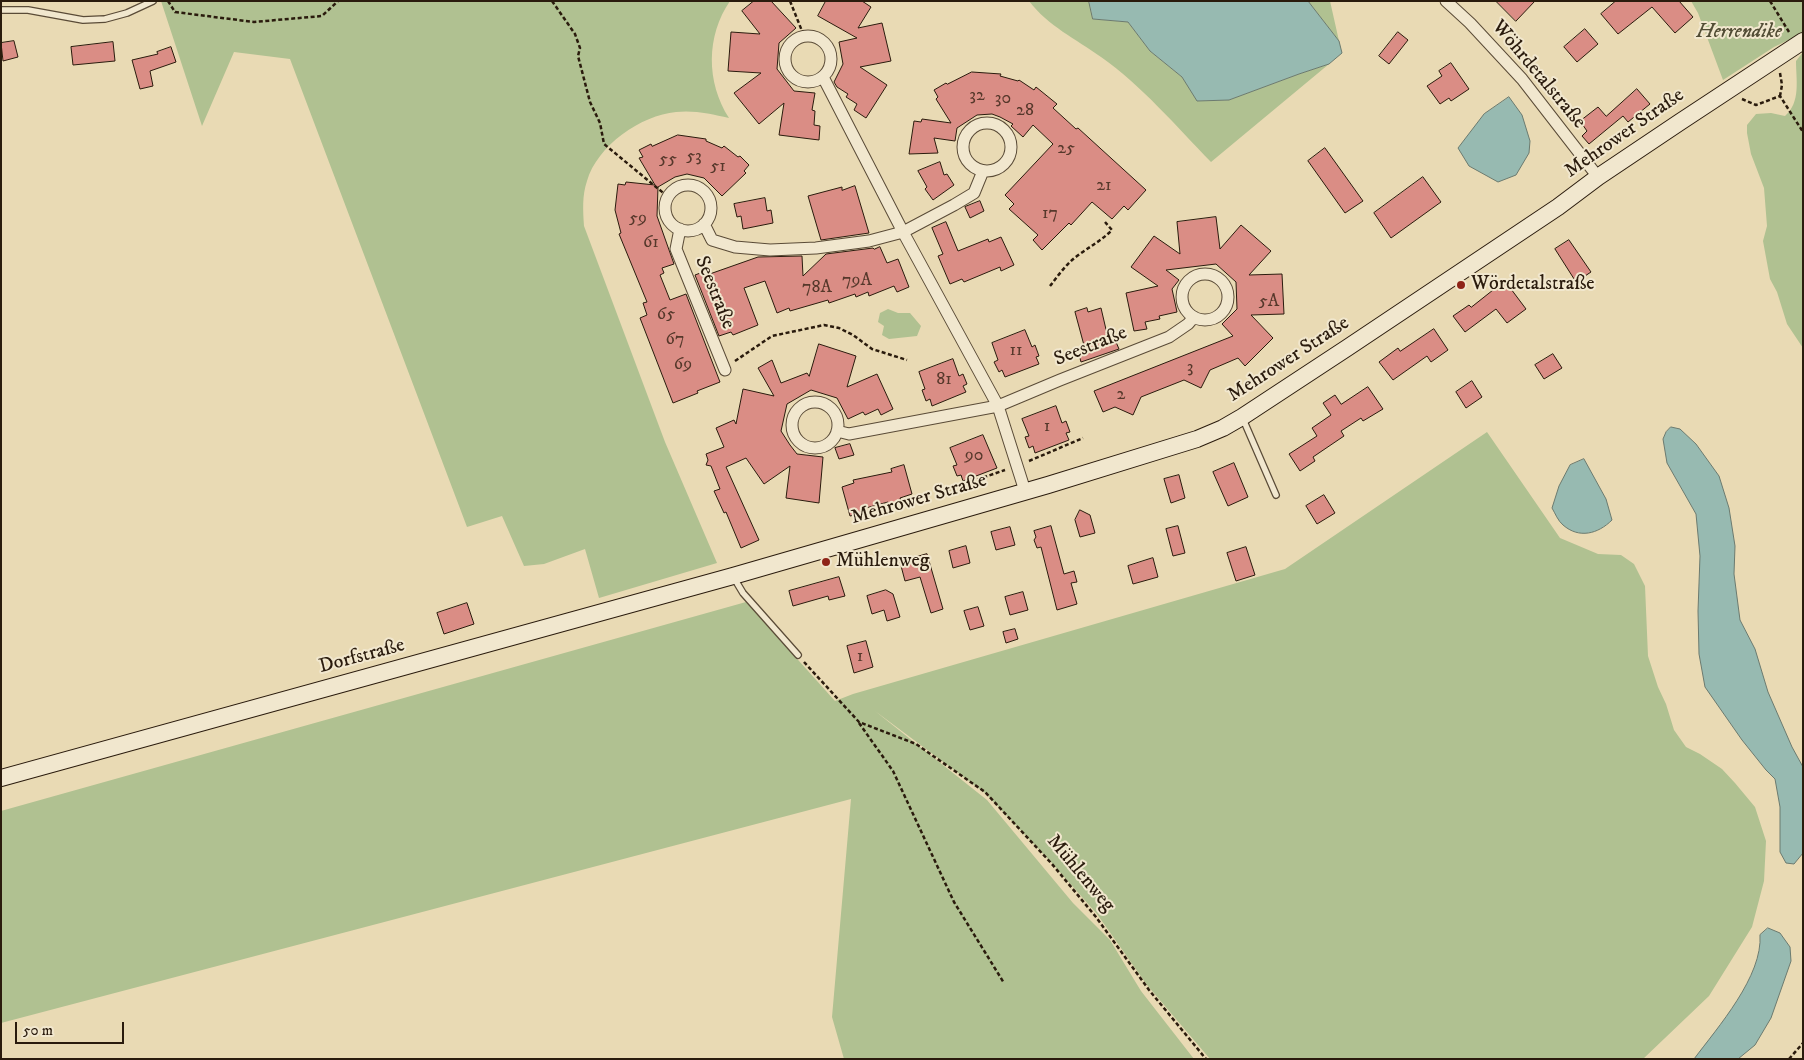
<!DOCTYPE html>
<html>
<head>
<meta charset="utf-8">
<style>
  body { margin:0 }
  #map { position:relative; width:1804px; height:1060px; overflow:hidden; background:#e9dab4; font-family:"IM FELL DW Pica",serif }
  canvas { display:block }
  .frame { position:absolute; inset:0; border:2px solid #2a1b0d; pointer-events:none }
  .scale { position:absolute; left:15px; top:1022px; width:109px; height:22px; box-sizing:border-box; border:2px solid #2a1b0d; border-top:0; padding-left:6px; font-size:15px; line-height:18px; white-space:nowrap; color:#2a1b0d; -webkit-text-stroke:4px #f1e7ce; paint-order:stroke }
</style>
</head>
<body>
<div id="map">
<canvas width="1804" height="1060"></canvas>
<div class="frame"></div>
<div class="scale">50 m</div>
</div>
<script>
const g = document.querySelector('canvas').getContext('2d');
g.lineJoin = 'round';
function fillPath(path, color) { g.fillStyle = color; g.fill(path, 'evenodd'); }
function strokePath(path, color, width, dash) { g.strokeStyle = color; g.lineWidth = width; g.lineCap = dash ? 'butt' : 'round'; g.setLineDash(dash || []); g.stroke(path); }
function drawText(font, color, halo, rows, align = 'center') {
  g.font = font + ' "IM FELL DW Pica",serif'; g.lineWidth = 4; g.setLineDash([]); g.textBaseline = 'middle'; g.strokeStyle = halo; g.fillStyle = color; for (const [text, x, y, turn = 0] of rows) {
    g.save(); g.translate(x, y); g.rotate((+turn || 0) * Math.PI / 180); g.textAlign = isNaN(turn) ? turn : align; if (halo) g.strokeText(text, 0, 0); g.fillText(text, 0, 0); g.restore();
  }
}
const green = new Path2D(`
  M161 1H730C706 36 706 82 729 118 712 114 694 110 676 112 641 115 597 146 587 181 582 196 583 210 584 226L665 442 717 563 599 598 585 549 544 564 524 566 502 516 467 527 290 59 234 52 202 126Z
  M1029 1H1089L1093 19 1128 22 1150 51 1182 77 1198 101 1229 100 1299 74 1329 64 1211 162C1176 126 1142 86 1101 57 1076 39 1048 26 1029 1Z
  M1308 1H1330L1339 41Z
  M1691 1H1803V33L1774 47 1723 80 1698 13Z
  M1803 52V348L1787 324 1777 292 1770 279 1763 241 1767 226 1764 188 1751 154 1747 133V125L1756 114 1771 113 1785 116C1801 102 1796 80 1796 61Z
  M888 309 898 313H910L921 326 917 336 889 339 882 335 884 326 878 322 880 313Z
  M1487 432 1560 538 1598 554 1621 555 1634 564 1645 586 1648 656 1658 687 1666 704 1674 730 1686 747 1700 754 1722 769 1735 783 1755 807 1766 841 1764 881 1752 927 1709 996 1643 1059H1210L1147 985 1097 914 1051 862 985 793 875 711 987 800 1073 903 1110 940 1141 991 1194 1059H844L832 1017 851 799 1 1023V811L746 602 835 701 853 694 1285 569Z`);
const water = new Path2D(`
  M1089 1H1308L1339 41 1342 53 1329 64 1299 74 1229 100 1197 101 1182 77 1150 51 1128 22 1093 19Z
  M1509 97 1522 115 1530 141 1529 153 1516 175 1498 182 1469 166 1458 148 1484 114Z
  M1671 427 1680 429 1696 444 1719 476 1729 508 1735 546 1734 574 1740 620 1755 649 1768 692 1792 747 1803 767V853L1794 864 1786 863 1780 852V807L1775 779 1766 770 1742 740 1705 687 1699 654 1698 611 1700 556 1696 514 1667 463 1663 439 1666 432Z
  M1584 459 1606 499 1612 520C1598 534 1579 539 1563 525 1558 521 1555 513 1552 508L1559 486 1570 465Z
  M1768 928 1780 933 1790 947 1791 961 1771 1018 1755 1045 1738 1059H1694C1718 1027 1763 976 1760 935Z`);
const building = new Path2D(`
  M754 1H771L796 28 779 43 777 69 794 91 815 93 812 110 815 111 814 125 820 126 819 140 779 135 784 103 759 124 734 93 761 73 728 71 731 32 760 34 742 11Z
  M826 1H862L871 7 858 28 882 23 891 61 860 67 887 85 866 118 854 110 857 104 846 97 848 94 837 87 834 82 843 64 839 42 857 38 818 16Z
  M1496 1H1535L1516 21Z
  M1616 1H1679L1693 17 1675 33 1652 7 1618 34 1601 14Z
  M1585 29 1598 44 1577 62 1564 47Z
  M1398 32 1408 40 1389 64 1379 56Z
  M14 41 18 57 3 61 1 43Z
  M113 42 115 61 73 65 71 47Z
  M171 47 176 62 150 71 153 86 140 89 132 60 158 54 157 52Z
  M1451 63 1469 89 1451 101 1449 98 1440 104 1427 86 1442 76 1439 71Z
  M972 72 1001 74 1000 76 1018 81 1019 80 1034 90 1036 87 1057 104 1053 108 1076 129 1078 128 1146 190 1128 210 1124 206 1112 219 1092 202 1071 225 1069 223 1042 250 1033 240 1038 235 1009 209 1014 204 1005 195 1053 144 1033 125 1023 137 1011 126 1013 124 1000 117 992 114 977 115 957 128 955 141 934 138 938 153 909 154 914 121 921 122 922 119 951 123 936 99 938 97 934 90 946 83 947 84Z
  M1637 89 1650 104 1628 122 1623 116 1589 144 1582 136 1587 131 1580 121 1598 107 1606 116Z
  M678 135 706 139V141L722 148 724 146 738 157 740 156 749 165 744 171 746 173 722 196 704 178 687 174 675 177 658 187 657 216 674 264 662 268 664 273 660 275 670 300 686 294 720 382 697 391 698 393 673 403 640 318 647 315 643 303 647 302 619 234 621 233 615 210 618 184 625 185 626 182 655 185 639 158 643 157 639 150 651 144 652 146Z
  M1325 148 1363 201 1345 213 1308 161Z
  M940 162 944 175 947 174 954 185 933 200 925 189 927 187 918 171Z
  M1423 177 1441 202 1391 238 1374 213Z
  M855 186 869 233 821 240 808 196 842 187V190Z
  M765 198 767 211 771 210 773 223 743 229 741 216 737 217 734 204Z
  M980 201 984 211 970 218 965 207Z
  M1216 217 1220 249 1241 225 1271 251 1249 275 1282 274 1284 314 1251 315 1273 338 1245 366 1238 358 1210 370 1201 388 1184 380 1141 397 1133 415 1115 407 1103 412 1094 391 1233 336 1222 324 1237 309 1236 282 1216 264 1166 270 1179 280 1172 289 1177 312 1159 316 1160 319 1145 322 1147 329 1134 331 1126 293 1158 286 1131 267 1154 236 1180 254 1177 222Z
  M946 222 958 251 988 239 989 242 1001 237 1014 265 1001 271 1000 267 964 282 962 279 950 284 938 256 943 254 932 228Z
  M1569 240 1591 272 1576 282 1555 249Z
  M880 247 887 263 898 259 909 287 897 292 894 286 869 296 868 292 856 297 855 294 829 303 828 300 790 311 789 308 777 313 765 281 744 288 758 325 733 335 731 332 719 336 695 275 703 272 704 276 758 257 802 256 803 276 826 254 873 248 874 249Z
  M1505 281 1526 309 1507 323 1496 309 1465 332 1453 316 1469 305 1471 307Z
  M1087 308 1088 312 1101 308 1108 338 1102 339 1105 345 1116 342 1119 349 1081 362 1078 351 1085 349 1075 312Z
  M1434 329 1448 350 1431 362 1427 356 1393 380 1379 362 1398 348 1400 351Z
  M1025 330 1032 347 1035 345 1039 356 1036 357 1039 364 1005 377 1002 370 999 372 994 362 998 360 992 343Z
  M819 344 856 356 847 387 877 374 893 409 881 415 878 409 865 415 863 412 848 419 837 398 811 390 787 404 781 431 790 445 797 454 823 457 819 503 786 498 790 466 764 484 746 458 726 467 759 540 741 548 726 512 724 513 714 491 720 489 711 466 706 465 708 460 706 454 724 447 716 428 734 420 736 424 743 389 774 396 758 368 772 360 781 383 807 373 809 376Z
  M1553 354 1562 368 1544 379 1535 365Z
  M953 359 959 376 963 374 967 384 963 386 966 392 932 406 930 399 926 401 922 390 925 389 919 372Z
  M1472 381 1482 397 1466 408 1456 392Z
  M1368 387 1383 409 1363 421 1361 418 1341 431 1344 436 1313 457 1315 461 1300 471 1289 454 1317 436 1312 428 1331 415 1323 403 1335 395 1341 404Z
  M1056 406 1062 423 1066 421 1070 432 1066 433 1069 440 1035 453 1033 446 1029 448 1025 437 1029 436 1022 419Z
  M983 435 997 468 963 481 961 475 957 476 953 466 957 465 950 448Z
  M850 444 854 455 839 459 835 448Z
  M1234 463 1248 497 1228 506 1213 472Z
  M904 465 912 494 900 498 901 501 888 505V502L862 509 863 513 850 516 842 487 854 483 853 480 892 472 891 469Z
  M1179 475 1185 498 1171 503 1164 479Z
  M1324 495 1335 513 1317 524 1306 506Z
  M1080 510 1090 515 1095 533 1080 537 1075 520Z
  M1051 526 1064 574 1074 571 1077 582 1071 583 1077 604 1057 610 1041 547 1037 548 1034 540 1036 537 1034 531Z
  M1178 526 1185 553 1173 556 1166 529Z
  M1010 527 1015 545 996 550 991 532Z
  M966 546 970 563 953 568 949 551Z
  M1246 547 1255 575 1236 581 1227 553Z
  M927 554 943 609 931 613 920 577 905 581 900 562Z
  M1153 558 1158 577 1133 584 1128 566Z
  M839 577 845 596 829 600 828 596 793 606 789 591Z
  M886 590 893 594 900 617 887 621 884 610 872 614 867 596Z
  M1023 592 1028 610 1010 615 1005 597Z
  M467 603 474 624 444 634 437 613Z
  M978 607 984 626 970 630 964 611Z
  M1015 629 1018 639 1006 643 1003 632Z
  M866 641 873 667 854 673 847 646Z`);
const path = new Path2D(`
  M168 1 175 12 254 22 322 16 338 1
  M552 1 575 34 580 48 578 56 590 102 600 123 604 144 667 196
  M790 1 802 31 807 36
  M1770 1 1789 32
  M1780 73 1782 85 1780 96
  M1742 99 1756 105 1780 96 1803 132
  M1050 286C1058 276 1066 264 1077 256 1089 247 1101 241 1112 230L1105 222
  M735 361 772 336 824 325 839 328 853 335 872 349 907 360
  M1029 461 1083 438
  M940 491 947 490 1005 470
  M804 662 859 722 916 744 985 792 1052 864 1096 917 1149 990 1206 1059
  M859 723 893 771 954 902 1004 983
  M1789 1059 1803 1043`);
const service = new Path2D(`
  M1 10H28L83 20 105 19 127 13 153 1
  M1243 419 1276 495
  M734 578 743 593 798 655`);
const minor = new Path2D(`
  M1446 1 1470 23 1522 79 1598 177
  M785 59a23 23 0 1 1 46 0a23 23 0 1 1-46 0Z
  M823 77 903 232 998 406 1025 491
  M963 147a24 24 0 1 1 48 0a24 24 0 1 1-48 0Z
  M665 208a23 23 0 1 1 46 0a23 23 0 1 1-46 0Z
  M704 224 712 240 735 247 770 250 816 248 869 241 903 232 954 205 974 193 983 171
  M680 229 676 249 725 370
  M1182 297a23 23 0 1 1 46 0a23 23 0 1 1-46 0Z
  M792 425a23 23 0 1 1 46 0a23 23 0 1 1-46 0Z
  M837 431 849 434 998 406 1060 380 1169 337 1188 324 1194 317`);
const secondary = new Path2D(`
  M1 778 733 576 1048 485 1197 439 1223 428 1242 417 1347 348 1558 207 1598 177 1680 122 1803 41`);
const markers = [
  [1461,285,5,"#8f2418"],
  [826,562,5,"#8f2418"]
];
const numberNames = [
  ["32",977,96],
  ["30",1003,99],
  ["28",1025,111],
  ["25",1066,149],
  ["53",694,157],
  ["55",668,160],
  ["51",718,167],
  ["21",1104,186],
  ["17",1050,214],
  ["59",638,219],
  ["61",651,243],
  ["79A",857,281],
  ["78A",817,288],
  ["5A",1269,302],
  ["65",666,315],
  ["67",675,340],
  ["11",1016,351],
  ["69",683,365],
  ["3",1190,368],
  ["81",944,380],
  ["2",1121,395],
  ["1",1047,427],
  ["90",974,456],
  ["1",860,657]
];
const parkNames = [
  ["Herrendike",1739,33]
];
const streetNames = [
  ["Wöhrdetalstraße",1538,75,50],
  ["Mehrower Straße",1625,134,-35],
  ["Seestraße",714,293,68],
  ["Seestraße",1091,347,-22],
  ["Mehrower Straße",1289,360,-33],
  ["Mehrower Straße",919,500,-16],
  ["Dorfstraße",362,657,-15],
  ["Mühlenweg",1080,874,50]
];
const poiNames = [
  ["Wördetalstraße",1471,285],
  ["Mühlenweg",836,562]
];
fillPath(green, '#b0c191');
fillPath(water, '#97bab1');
strokePath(water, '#6b7a6f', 1);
fillPath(building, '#da8d85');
strokePath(building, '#2a1b0d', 1);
strokePath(service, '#5a4b37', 8);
strokePath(minor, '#5a4b37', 13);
strokePath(secondary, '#2a1b0d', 18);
strokePath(path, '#2a1b0d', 2.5, [4, 2.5]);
strokePath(service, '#f1e7ce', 5.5);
strokePath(minor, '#f1e7ce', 11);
strokePath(secondary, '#f1e7ce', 16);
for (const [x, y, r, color] of markers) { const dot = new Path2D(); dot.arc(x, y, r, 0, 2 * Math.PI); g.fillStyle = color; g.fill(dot); strokePath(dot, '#f1e7ce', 2); }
drawText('18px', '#56382b', null, numberNames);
drawText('italic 20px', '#524d35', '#f1e7ce', parkNames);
drawText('20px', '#2a1b0d', '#f1e7ce', streetNames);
drawText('20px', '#2a1b0d', '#f1e7ce', poiNames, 'left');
</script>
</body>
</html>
